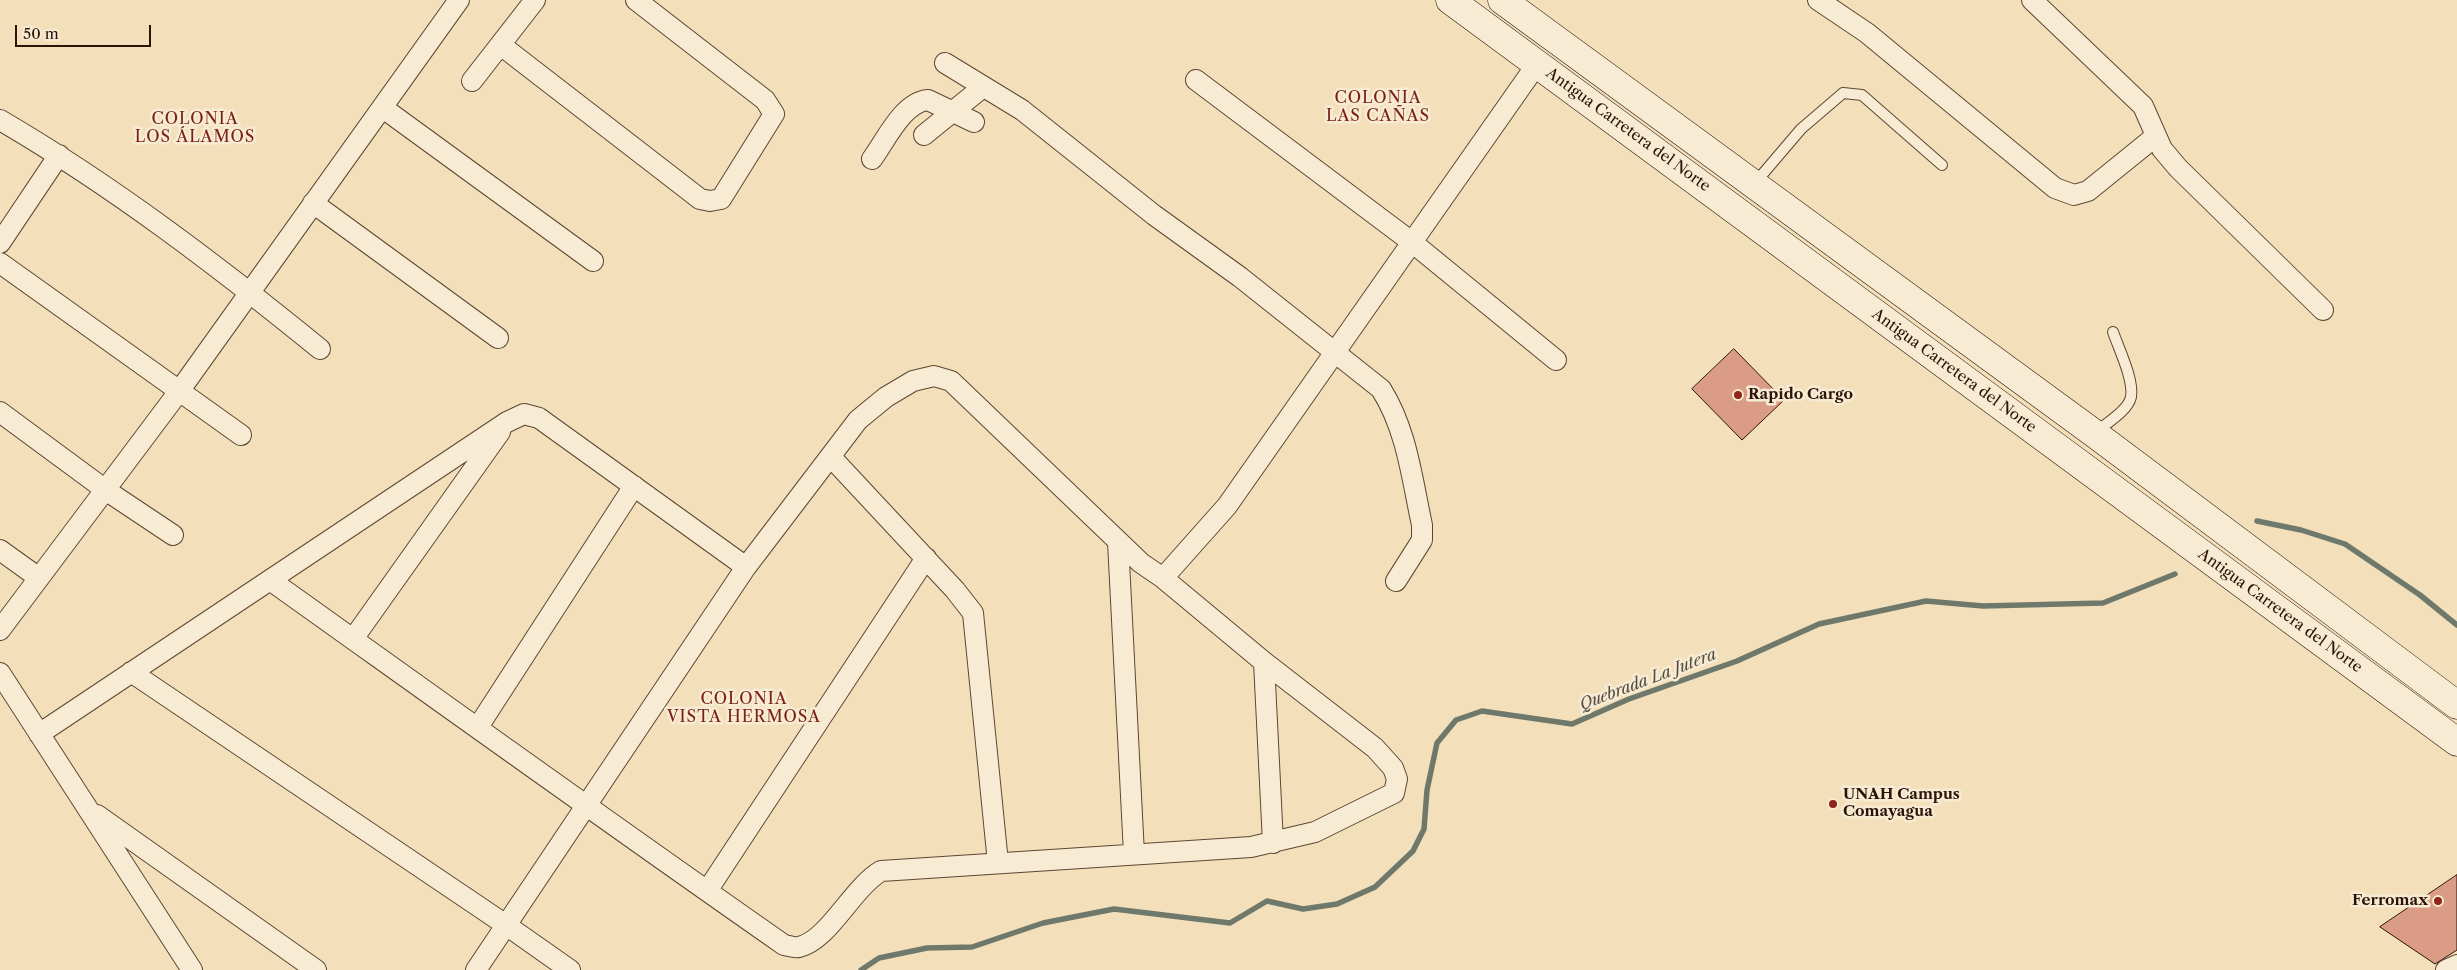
<!DOCTYPE html>
<html>
<head>
<meta charset="utf-8">
<style>
  body { margin:0 }
  #map { position:relative; width:2457px; height:970px; overflow:hidden; background:#f3e0bb; font-family:"Libre Caslon Text",serif }
  canvas { display:block }
  .scale { position:absolute; left:15px; top:25px; width:136px; height:22px; box-sizing:border-box; border:2px solid #2c1207; border-top:0; padding-left:6px; font-size:15px; line-height:18px; white-space:nowrap; color:#2c1207; -webkit-text-stroke:4px #f7ebd3; paint-order:stroke }
</style>
</head>
<body>
<div id="map">
<canvas width="2457" height="970"></canvas>
<div class="scale">50 m</div>
</div>
<script>
const g = document.querySelector('canvas').getContext('2d');
g.lineJoin = 'round';
function strokePath(path, color, width, dash) { g.strokeStyle = color; g.lineWidth = width; g.lineCap = dash ? 'butt' : 'round'; g.setLineDash(dash || []); g.stroke(path); }
function fillPath(path, color) { g.fillStyle = color; g.fill(path, 'evenodd'); }
function drawText(font, color, halo, rows, align = 'center') {
  g.font = font + ' "Libre Caslon Text",serif'; g.lineWidth = 5; g.setLineDash([]); g.textBaseline = 'middle'; g.strokeStyle = halo; g.fillStyle = color; for (const [text, x, y, turn = 0] of rows) {
    g.save(); g.translate(x, y); g.rotate((+turn || 0) * Math.PI / 180); g.textAlign = isNaN(turn) ? turn : align; if (halo) g.strokeText(text, 0, 0); g.fillText(text, 0, 0); g.restore();
  }
}
const stream = new Path2D(`
  M2257 521 2301 530 2345 544 2420 595 2457 625
  M861 970 879 958 927 948 972 947 1043 923 1114 909 1230 923 1267 901 1303 909 1337 904 1375 887 1413 851 1424 829 1427 790 1437 743 1456 720 1482 711 1572 724 1629 699 1737 661 1819 624 1926 601 1983 606 2103 603 2175 574`);
const building = new Path2D(`
  M1734 349 1784 400 1742 440 1692 389Z
  M2457 875V950L2435 964 2380 927Z`);
const service = new Path2D(`
  M1755 183 1801 129 1843 93 1862 95 1942 165
  M2095 433C2105 424 2128 411 2131 397 2134 380 2119 349 2113 332`);
const minor = new Path2D(`
  M1818 0 1867 33 2055 188 2074 195 2088 191 2156 136
  M2032 0 2143 106 2162 149 2178 168 2323 310
  M502 46 700 199 710 201 721 199 774 114 765 100 636 0
  M945 63 1022 110 1154 215 1240 277 1381 389C1407 430 1412 479 1422 525V540L1396 581
  M1196 80 1413 243 1556 360
  M472 81 535 0
  M383 108 593 261
  M0 120C113 186 218 266 320 349
  M924 135 983 87
  M872 159C886 140 903 102 928 100L974 122
  M313 203 498 338
  M0 243 59 155
  M0 263 241 435
  M0 412 107 491 173 535
  M831 457 955 590 973 613 998 863
  M1118 542 1134 854
  M0 550 39 578
  M1163 578 1227 506 1537 64
  M270 580C441 702 612 825 784 945 789 946 795 948 799 947 829 940 852 888 881 871L1251 847 1315 832 1394 793 1397 779 1393 768 1375 748 1264 662 1163 578 1141 563 951 381 934 376 913 381 886 397 858 420 746 567 476 970
  M0 630 180 390 459 0
  M353 639 500 432
  M1264 662 1273 843
  M131 672 506 925 570 970
  M0 673 192 970
  M478 727 634 486
  M39 734 507 422 524 414 539 418 746 567
  M97 815 316 970
  M707 891 926 558
  M2446 970 2457 965`);
const secondary = new Path2D(`
  M1450 0 2457 742
  M1502 0 2095 434 2457 705`);
const markers = [
  [1738,395,5,"#8f2418"],
  [1833,804,5,"#8f2418"],
  [2438,901,5,"#8f2418"]
];
const streetNames = [
  ["Antigua Carretera del Norte",1628,130,36],
  ["Antigua Carretera del Norte",1954,371,36],
  ["Antigua Carretera del Norte",2280,611,36]
];
const poiNames = [
  ["Rapido Cargo",1748,395],
  ["UNAH Campus",1843,795],
  ["Comayagua",1843,812],
  ["Ferromax",2428,901,"right"]
];
const neighbourhoodNames = [
  ["COLONIA",1378,98],
  ["LAS CAÑAS",1378,116],
  ["COLONIA",195,119],
  ["LOS ÁLAMOS",195,137],
  ["COLONIA",744,699],
  ["VISTA HERMOSA",744,717]
];
const waterNames = [
  ["Quebrada La Jutera",1648,680,-21]
];
strokePath(stream, '#6f796b', 5.5);
fillPath(building, '#da9c86');
strokePath(building, '#2c1207', 1);
strokePath(service, '#5e4634', 12);
strokePath(minor, '#5e4634', 22);
strokePath(secondary, '#2c1207', 29);
strokePath(service, '#f7ebd3', 10);
strokePath(minor, '#f7ebd3', 20);
strokePath(secondary, '#f7ebd3', 28);
for (const [x, y, r, color] of markers) { const dot = new Path2D(); dot.arc(x, y, r, 0, 2 * Math.PI); g.fillStyle = color; g.fill(dot); strokePath(dot, '#f7ebd3', 2); }
drawText('15px', '#2c1207', '#f7ebd3', streetNames);
drawText('bold 15px', '#2c1207', '#f7ebd3', poiNames, 'left');
g.letterSpacing = '1px';
drawText('16px', '#7a1f14', '#f7ebd3', neighbourhoodNames);
g.letterSpacing = '0px';
drawText('italic 16px', '#534e41', '#f7ebd3', waterNames);
</script>
</body>
</html>
